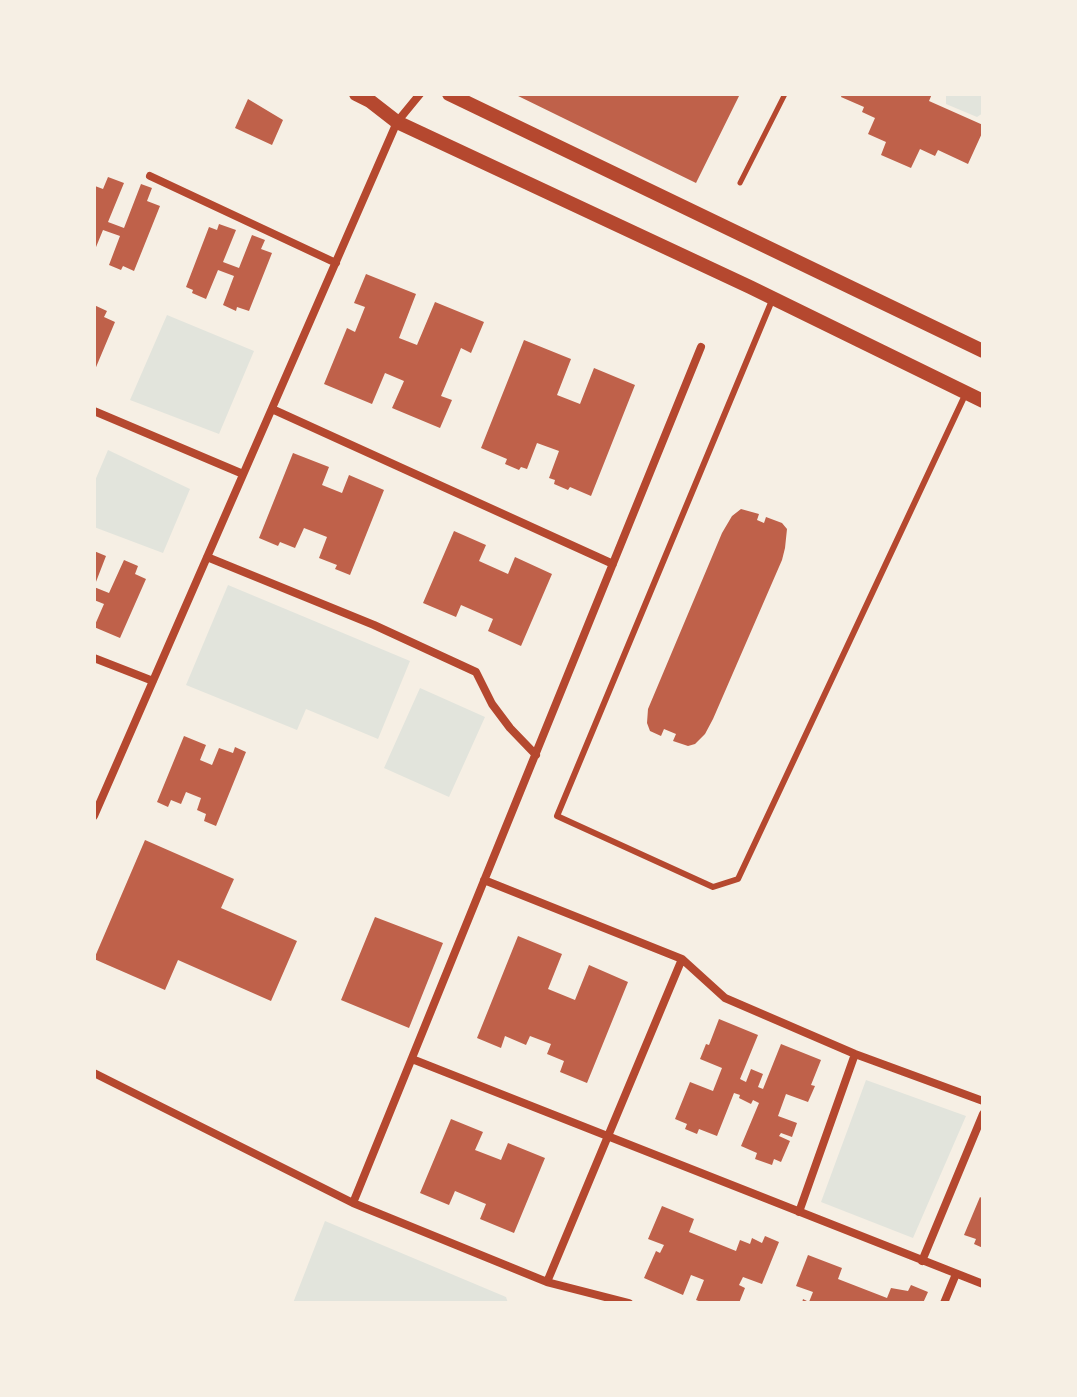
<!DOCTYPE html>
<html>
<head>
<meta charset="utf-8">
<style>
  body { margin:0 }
  #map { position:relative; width:1077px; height:1397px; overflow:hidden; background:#f6efe4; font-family:Mulish,sans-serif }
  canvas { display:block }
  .frame { position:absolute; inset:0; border:96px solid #f6efe4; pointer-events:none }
</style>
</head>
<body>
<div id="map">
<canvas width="1077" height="1397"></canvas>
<div class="frame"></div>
</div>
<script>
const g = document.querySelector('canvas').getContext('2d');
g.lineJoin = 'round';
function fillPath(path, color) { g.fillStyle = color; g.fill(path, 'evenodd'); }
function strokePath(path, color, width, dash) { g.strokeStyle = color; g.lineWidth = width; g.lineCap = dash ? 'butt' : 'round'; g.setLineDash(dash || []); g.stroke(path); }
const green = new Path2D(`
  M946 94H983V113L977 117 946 104Z
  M167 315 254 351 219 434 130 400Z
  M108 450 190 489 163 553 94 527V483Z
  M228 585 410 661 378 739 306 709 297 730 186 685Z
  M420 688 485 717 449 797 384 768Z
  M866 1080 966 1116 913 1238 821 1202Z
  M325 1221 506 1297 508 1303H293Z`);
const building = new Path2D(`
  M514 94H740L696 183Z
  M842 94H932L929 101 983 125V131L968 164 938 150 935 156 920 149 911 168 881 155 886 142 868 134 875 118 862 112 864 107 841 97Z
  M248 99 283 120 272 145 235 128Z
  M108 177 124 183 108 222 124 228 141 184 152 188 147 201 160 206 134 271 123 266 121 270 109 265 120 236 103 230 94 252V188L95 186 103 189Z
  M219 224 236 230 223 262 239 268 252 235 265 240 261 249 272 253 249 311 237 307 236 311 223 305 234 276 218 270 206 299 192 293 193 290 186 287 209 227 217 230Z
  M366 274 416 294 399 338 417 345 435 302 484 322 471 353 461 348 441 396 452 400 440 428 392 408 404 381 385 373 372 404 324 384 347 328 355 332 365 307 354 303Z
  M94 305 107 311 104 317 115 322 94 372Z
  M524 340 571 359 557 395 580 404 594 368 635 385 591 496 570 487 568 490 554 484 555 480 549 478 559 451 537 443 527 469 521 467 519 470 505 464 507 459 481 448Z
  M293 453 329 467 322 485 342 493 349 475 384 490 350 575 335 569 337 565 319 558 327 537 304 528 295 548 280 542 278 546 259 538Z
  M741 509 759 514 757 520 764 523 766 517 782 523 787 529 785 548 782 560 713 719 705 734 695 744 688 746 673 741 676 734 664 729 661 736 650 731 647 723 648 709 722 533 732 516Z
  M454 531 486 545 479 561 508 574 515 557 552 574 521 646 488 631 493 619 461 605 456 617 423 603Z
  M94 551 106 556 94 587Z
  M124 560 138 566 135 574 146 579 120 638 94 627 104 604 94 600V587L109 593Z
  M184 736 206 745 200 760 212 765 219 748 233 753 235 747 246 752 216 826 204 821 206 814 197 810 201 798 186 792 181 804 171 800 168 807 157 802Z
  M145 840 234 879 221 908 297 941 271 1001 178 960 165 990 94 959Z
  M375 917 443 943 409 1028 341 1000Z
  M518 936 562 954 548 989 575 1000 589 965 628 982 587 1083 560 1072 564 1061 547 1054 551 1044 530 1036 526 1045 505 1036 501 1048 477 1038Z
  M719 1019 758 1035 740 1079 746 1082 751 1069 763 1074 758 1087 763 1089 781 1044 821 1060 811 1085 815 1086 808 1102 786 1094 778 1116 797 1123 792 1137 781 1133 779 1136 790 1141 781 1162 774 1159 772 1165 755 1159 757 1153 741 1146 759 1103 753 1100 751 1104 739 1098 740 1095 734 1093 717 1136 699 1129 697 1134 685 1129 687 1124 675 1119 690 1082 713 1091 722 1068 700 1059 706 1044 709 1045Z
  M451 1119 483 1132 475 1150 501 1160 508 1143 545 1158 514 1233 480 1219 486 1204 455 1191 449 1205 420 1193Z
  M980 1197 983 1199V1248L974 1244 976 1239 964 1235Z
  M662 1206 694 1219 689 1232 736 1251 740 1240 750 1244 752 1238 762 1243 765 1236 779 1242 762 1284 743 1277 739 1285 745 1288 739 1303H704L696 1300 704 1280 691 1275 683 1295 644 1278 656 1251 660 1253 664 1245 648 1239Z
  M808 1255 842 1268 838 1279 887 1298 891 1288 908 1291 911 1285 928 1292 923 1303H802L803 1299 809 1302 813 1292 796 1286Z`);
const path = new Path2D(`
  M740 183 785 94`);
const service = new Path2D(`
  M773 298 557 816 713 887 738 879 966 393`);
const minor = new Path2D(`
  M150 176 336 263
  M272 409 613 564
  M94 411 243 474
  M207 557 374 625 476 672 492 704 510 728 536 755
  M94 658 153 681
  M94 816 397 122 420 94
  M484 880 682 959 725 998 855 1054 983 1101
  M412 1059 983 1284
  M94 1073 353 1203 547 1282
  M353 1203 701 347
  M799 1212 855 1054
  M922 1261 983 1114
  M629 1303 547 1282 682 959
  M944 1303 956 1274`);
const tertiary = new Path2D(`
  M356 94 370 101 397 122 750 287 983 401
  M449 94 983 351`);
fillPath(green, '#e2e4dc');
fillPath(building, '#bf614a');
strokePath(path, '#b5482f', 5);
strokePath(service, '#b5482f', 6);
strokePath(minor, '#b5482f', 8);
strokePath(tertiary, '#b5482f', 14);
</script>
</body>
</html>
